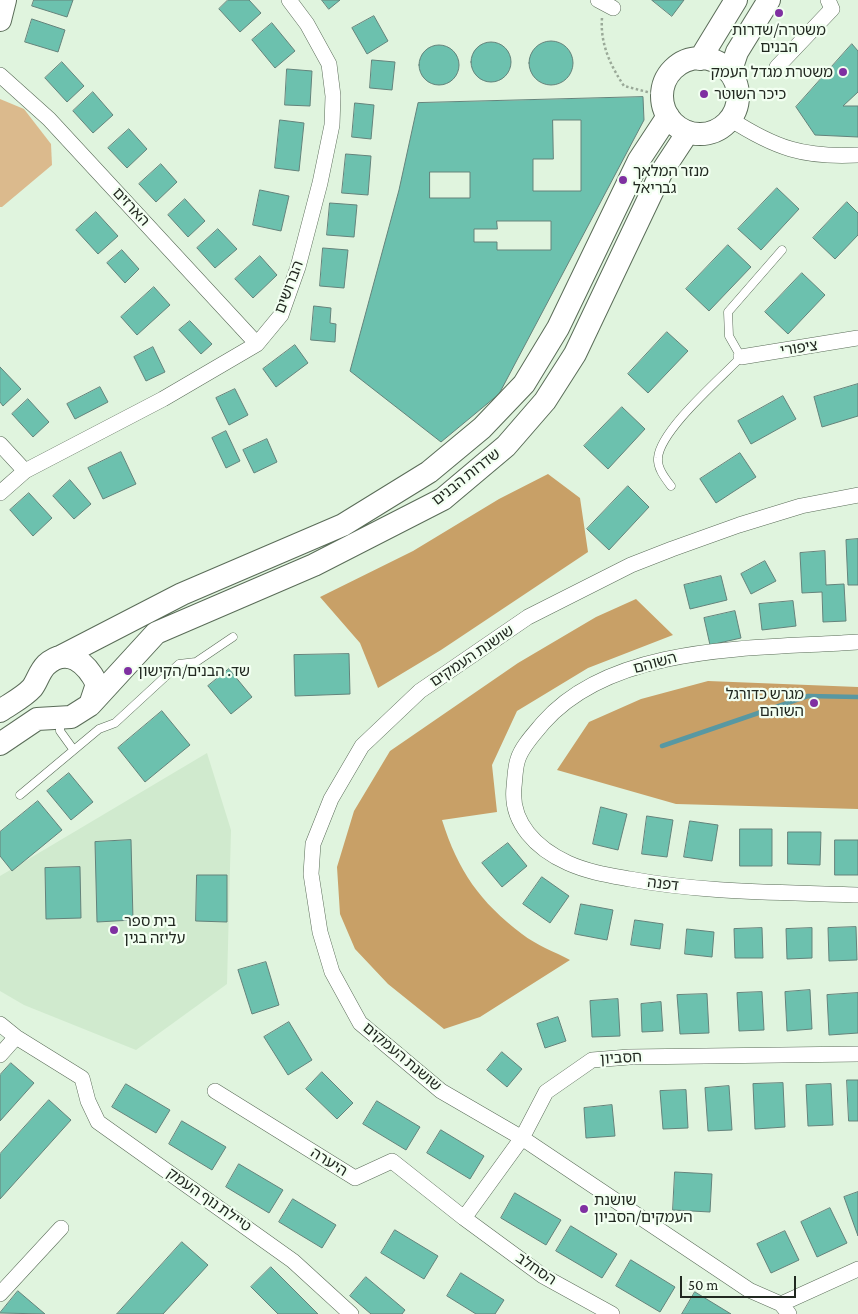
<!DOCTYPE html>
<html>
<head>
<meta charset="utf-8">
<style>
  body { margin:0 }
  #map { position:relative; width:858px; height:1314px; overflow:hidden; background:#e0f4de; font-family:"Crimson Pro",serif }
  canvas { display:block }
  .scale { position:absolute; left:680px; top:1276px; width:116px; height:22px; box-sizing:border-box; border:2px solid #212820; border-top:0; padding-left:6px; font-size:15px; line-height:18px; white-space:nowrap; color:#212820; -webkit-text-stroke:4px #f2fff1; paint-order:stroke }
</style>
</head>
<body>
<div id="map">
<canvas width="858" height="1314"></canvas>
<div class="scale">50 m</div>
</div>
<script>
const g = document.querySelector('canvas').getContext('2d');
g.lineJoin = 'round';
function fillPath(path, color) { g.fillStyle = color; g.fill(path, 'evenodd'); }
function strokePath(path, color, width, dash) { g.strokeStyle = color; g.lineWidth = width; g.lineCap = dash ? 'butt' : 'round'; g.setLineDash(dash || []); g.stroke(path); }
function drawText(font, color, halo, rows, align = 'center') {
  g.font = font + ' "Crimson Pro","Noto Sans Hebrew",serif'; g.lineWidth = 4.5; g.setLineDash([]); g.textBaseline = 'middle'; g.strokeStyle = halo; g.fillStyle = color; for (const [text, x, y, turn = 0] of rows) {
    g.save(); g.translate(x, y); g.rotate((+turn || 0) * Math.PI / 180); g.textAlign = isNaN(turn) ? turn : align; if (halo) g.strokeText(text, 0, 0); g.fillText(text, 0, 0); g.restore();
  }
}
const built = new Path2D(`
  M207 753 231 830 227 984 136 1050 24 1005 0 991V876Z`);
const green = new Path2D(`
  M0 99 24 109 51 144 52 165 2 207H0Z`);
const forest = new Path2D(`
  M548 474 580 498 588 552 441 650 378 688 360 643 320 597 413 551 499 499Z
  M636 599 673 635 588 668 517 711 492 765 497 812 442 820C458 871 480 902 522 934 536 945 555 952 570 960L480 1017 444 1029 388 984 355 949 340 914 337 867 354 811 390 751 518 663 596 617Z
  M708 681 858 687V809L676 804 557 770 589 722 641 699Z`);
const stream = new Path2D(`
  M662 746 808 696 858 697`);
const building = new Path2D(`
  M34 0H73L67 17 32 6Z
  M228 0H249L261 13 240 32 219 9Z
  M322 0H340L329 9Z
  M652 0H684L672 16Z
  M374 16 388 41 367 54 352 28Z
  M32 19 65 30 58 52 25 42Z
  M272 23 295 51 275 68 252 40Z
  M529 63a22 22 0 1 1 44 0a22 22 0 1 1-44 0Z
  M471 62a20 20 0 1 1 40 0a20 20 0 1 1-40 0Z
  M852 44 858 51V92L843 106H858V137L815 135 796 107Z
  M419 65a20 20 0 1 1 40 0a20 20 0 1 1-40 0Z
  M372 60 395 62 392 90 370 88Z
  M62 62 84 86 67 102 45 78Z
  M287 69 312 71 310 106 285 105Z
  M93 92 113 115 93 133 73 111Z
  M643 97 644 120 499 394 441 442 350 371 399 190 418 103Z
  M355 103 374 105 371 139 352 137Z
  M280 120 304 123 299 171 275 168Z
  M553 120H581V191H533V159H553Z
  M129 129 147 149 127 168 108 148Z
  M346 154 371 156 368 195 342 193Z
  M161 164 177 182 156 202 139 184Z
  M430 172H470V198H430Z
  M777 188 799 209 761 250 738 229Z
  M260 190 289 196 281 231 253 225Z
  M185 199 205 221 188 237 168 215Z
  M847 202 858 213V235L835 259 813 238Z
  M330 203 357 205 354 237 327 235Z
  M96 212 118 236 98 254 76 230Z
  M497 221H551V250H497V242H474V229H497Z
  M218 229 237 249 215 268 197 248Z
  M728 245 751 267 709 311 686 289Z
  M323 248 348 250 344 288 320 286Z
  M122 250 139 269 125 283 107 263Z
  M260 256 277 275 253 298 235 279Z
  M802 273 825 295 788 334 765 312Z
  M154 287 170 305 137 335 121 317Z
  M314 306 331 308 330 323 336 324 335 342 311 340Z
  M190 321 212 344 201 354 179 330Z
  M667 332 688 351 648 393 628 374Z
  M295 345 308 363 276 387 263 369Z
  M153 347 165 372 146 381 134 357Z
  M0 367 21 389 3 406 0 402Z
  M858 384V416L822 427 814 397Z
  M100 387 108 402 75 419 67 404Z
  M235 389 248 415 229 425 216 398Z
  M783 396 796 419 751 444 738 421Z
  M28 399 49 422 33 437 12 414Z
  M622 407 645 429 608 469 584 446Z
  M226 431 240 461 226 468 212 438Z
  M267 439 277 462 254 473 243 450Z
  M121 452 136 484 103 499 88 468Z
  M740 453 756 477 716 503 700 479Z
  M70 480 91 504 74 519 53 496Z
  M628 486 649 507 609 550 587 529Z
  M29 493 52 518 33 536 10 510Z
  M858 539V585H848L846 540Z
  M825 551 826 585 844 584 846 621 823 622 822 592 802 593 800 553Z
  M765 561 776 581 751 594 741 574Z
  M721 576 727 600 690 609 684 585Z
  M793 601 796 626 762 630 759 604Z
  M735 611 741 638 710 645 704 618Z
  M349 654 350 694 295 696 294 655Z
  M229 669 252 697 231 714 208 686Z
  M162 711 190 745 145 782 118 748Z
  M69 773 93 802 71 820 47 791Z
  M38 801 62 830 12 871 0 856V832Z
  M601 807 627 814 618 850 593 844Z
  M647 816 673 820 667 857 642 854Z
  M690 821 718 825 712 861 684 857Z
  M740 829H772V866H740Z
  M788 832H821L820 865 788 864Z
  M131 840 133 920 97 922 95 842Z
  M835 840H858V875H835Z
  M508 843 527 866 502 887 482 863Z
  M80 867 81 918 46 919 45 868Z
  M197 875H227V922L196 921Z
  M542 877 569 896 550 923 523 904Z
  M581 904 613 910 607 940 575 934Z
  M635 920 663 924 660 949 631 945Z
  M856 927 857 960 829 961 828 928Z
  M762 928 763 958H735L734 929Z
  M812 928V958L787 959 786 929Z
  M687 929 714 932 712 957 685 954Z
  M266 962 279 1005 252 1014 238 970Z
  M810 990 812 1029 787 1031 785 992Z
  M762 992 764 1030 739 1031 737 993Z
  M858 993V1033L829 1035 827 995Z
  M707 994 709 1033 680 1034 677 995Z
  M618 999 620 1036 592 1037 590 1001Z
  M661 1002 663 1031 642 1032 641 1004Z
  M558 1017 566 1041 545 1048 537 1024Z
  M289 1022 312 1060 288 1075 264 1037Z
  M502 1052 522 1069 507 1087 487 1070Z
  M11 1063 34 1083 0 1121V1075Z
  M322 1072 353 1103 337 1119 306 1089Z
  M847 1080H858V1121H849Z
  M783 1083 785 1127 755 1129 753 1084Z
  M126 1084 170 1110 156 1133 112 1107Z
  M831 1084 833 1125 808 1126 806 1085Z
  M729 1086 732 1130 708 1131 705 1088Z
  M686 1090 688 1128 663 1129 660 1091Z
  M49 1100 71 1120 0 1199V1154Z
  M377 1101 420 1127 406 1150 363 1124Z
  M612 1105 615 1136 586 1138 584 1108Z
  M182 1121 226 1147 212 1170 169 1144Z
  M441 1130 484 1156 470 1179 427 1153Z
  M239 1164 283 1190 269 1213 226 1187Z
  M675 1172 712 1174 710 1212 673 1210Z
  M858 1192V1236L844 1197Z
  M515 1193 561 1220 546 1245 501 1218Z
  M293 1199 336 1225 322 1248 279 1222Z
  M830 1208 847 1243 817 1257 801 1222Z
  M571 1226 617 1254 602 1278 556 1251Z
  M395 1230 438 1256 424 1279 381 1253Z
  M785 1231 799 1260 771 1273 757 1244Z
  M182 1242 208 1265 163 1314H117Z
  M631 1260 675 1287 660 1312 616 1286Z
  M271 1267 318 1314H278L251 1287Z
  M461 1273 504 1300 495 1314H476L447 1296Z
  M366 1277 405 1310 402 1314H371L350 1296Z
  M18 1291 45 1314 0 1313Z
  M695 1292 731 1314H682Z`);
const path = new Path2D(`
  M602 18C600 43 610 65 624 86L663 96`);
const lane = new Path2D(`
  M671 486C665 478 657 468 658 458 660 430 721 378 741 357L729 336 728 312 782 250
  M60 719V731L73 749
  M20 795 99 729 115 723 179 664 196 662 233 637`);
const street = new Path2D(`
  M598 0 613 8
  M777 67 832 9 828 0
  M0 75 49 119 257 344
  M730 119C775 148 804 158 858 155
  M741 357 858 338
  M0 444 25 471
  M0 493 25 471 163 399 257 344 281 315 298 267 320 183 332 125 333 96 329 64 307 24 289 0
  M858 642C759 649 614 642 543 723 535 733 522 746 518 759 515 767 515 778 514 787 510 823 537 849 568 863 588 872 608 875 630 879 705 893 782 892 858 895
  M0 1024 16 1037 82 1078 88 1101 98 1122 293 1261 351 1314
  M0 1055 16 1037
  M215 1091 355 1178 392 1161 464 1218 543 1276 612 1314
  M464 1218 522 1138 546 1092 592 1060 629 1057 858 1054
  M0 1294 61 1228
  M781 1304 858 1269
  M789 1314 781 1304 749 1290 522 1138 441 1091 360 1023 332 972 320 932 311 874 313 844 331 799 362 746 420 691 528 617 631 565 672 549 739 525 801 506 858 495`);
const secondary = new Path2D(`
  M0 20 5 0
  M662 96a38 38 0 1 1 76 0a38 38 0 1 1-76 0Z
  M700 59 736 0
  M730 73 737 52 769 0
  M60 657 182 594 343 525 429 472 482 428 524 384 558 328 639 160 668 116
  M90 705 156 633 314 565 443 499 506 446 545 401 575 354 661 173 688 132
  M0 711C10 704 24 697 32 688 37 682 39 672 46 665 68 645 87 664 97 684L90 705 71 717 37 719 0 744`);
const markers = [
  [779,13,5,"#7f30a1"],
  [843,72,5,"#7f30a1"],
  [704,94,5,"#7f30a1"],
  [623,180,5,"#7f30a1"],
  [128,671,5,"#7f30a1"],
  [814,703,5,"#7f30a1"],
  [114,930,5,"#7f30a1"],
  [584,1209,5,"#7f30a1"]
];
const poiNames = [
  ["משטרה/שדרות",779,30,"center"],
  ["הבנים",779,47,"center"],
  ["משטרת מגדל העמק",833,72,"right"],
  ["כיכר השוטר",714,94],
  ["מנזר המלאך",633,171],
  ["גבריאל",633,188],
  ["שד. הבנים/הקישון",138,671],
  ["מגרש כדורגל",804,694,"right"],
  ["השוהם",804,711,"right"],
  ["בית ספר",124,921],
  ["עליזה בגין",124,938],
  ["שושנת",594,1200],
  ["העמקים/הסביון",594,1217]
];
const streetNames = [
  ["הארזים",131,207,47],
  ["הברושים",289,287,-69],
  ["ציפורי",799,348,-9],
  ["שדרות הבנים",466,477,-38],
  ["שושנת העמקים",472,656,-34],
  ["השוהם",655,663,-15],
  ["דפנה",663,884,7],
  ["שושנת העמקים",402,1057,40],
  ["חסביון",621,1058,-3],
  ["היערה",329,1162,32],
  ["טיילת נוף העמק",209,1200,35],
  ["הסחלב",536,1269,34]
];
fillPath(built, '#d0eace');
fillPath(green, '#dbba8d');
fillPath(forest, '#c8a067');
strokePath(stream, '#5898a2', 4.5);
fillPath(building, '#6cc1ae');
strokePath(building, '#64837b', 1);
strokePath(lane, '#5a6c58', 9);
strokePath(street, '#5a6c58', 16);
strokePath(secondary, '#5a6c58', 24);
strokePath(path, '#9aa998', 2.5, [2.5, 2.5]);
strokePath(lane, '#fff', 8);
strokePath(street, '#fff', 15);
strokePath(secondary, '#fff', 22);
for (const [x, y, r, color] of markers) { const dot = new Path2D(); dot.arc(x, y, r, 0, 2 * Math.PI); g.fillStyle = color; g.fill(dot); strokePath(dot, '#f2fff1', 2); }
drawText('15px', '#212820', '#f2fff1', poiNames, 'left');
drawText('15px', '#212820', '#f2fff1', streetNames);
</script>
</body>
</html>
